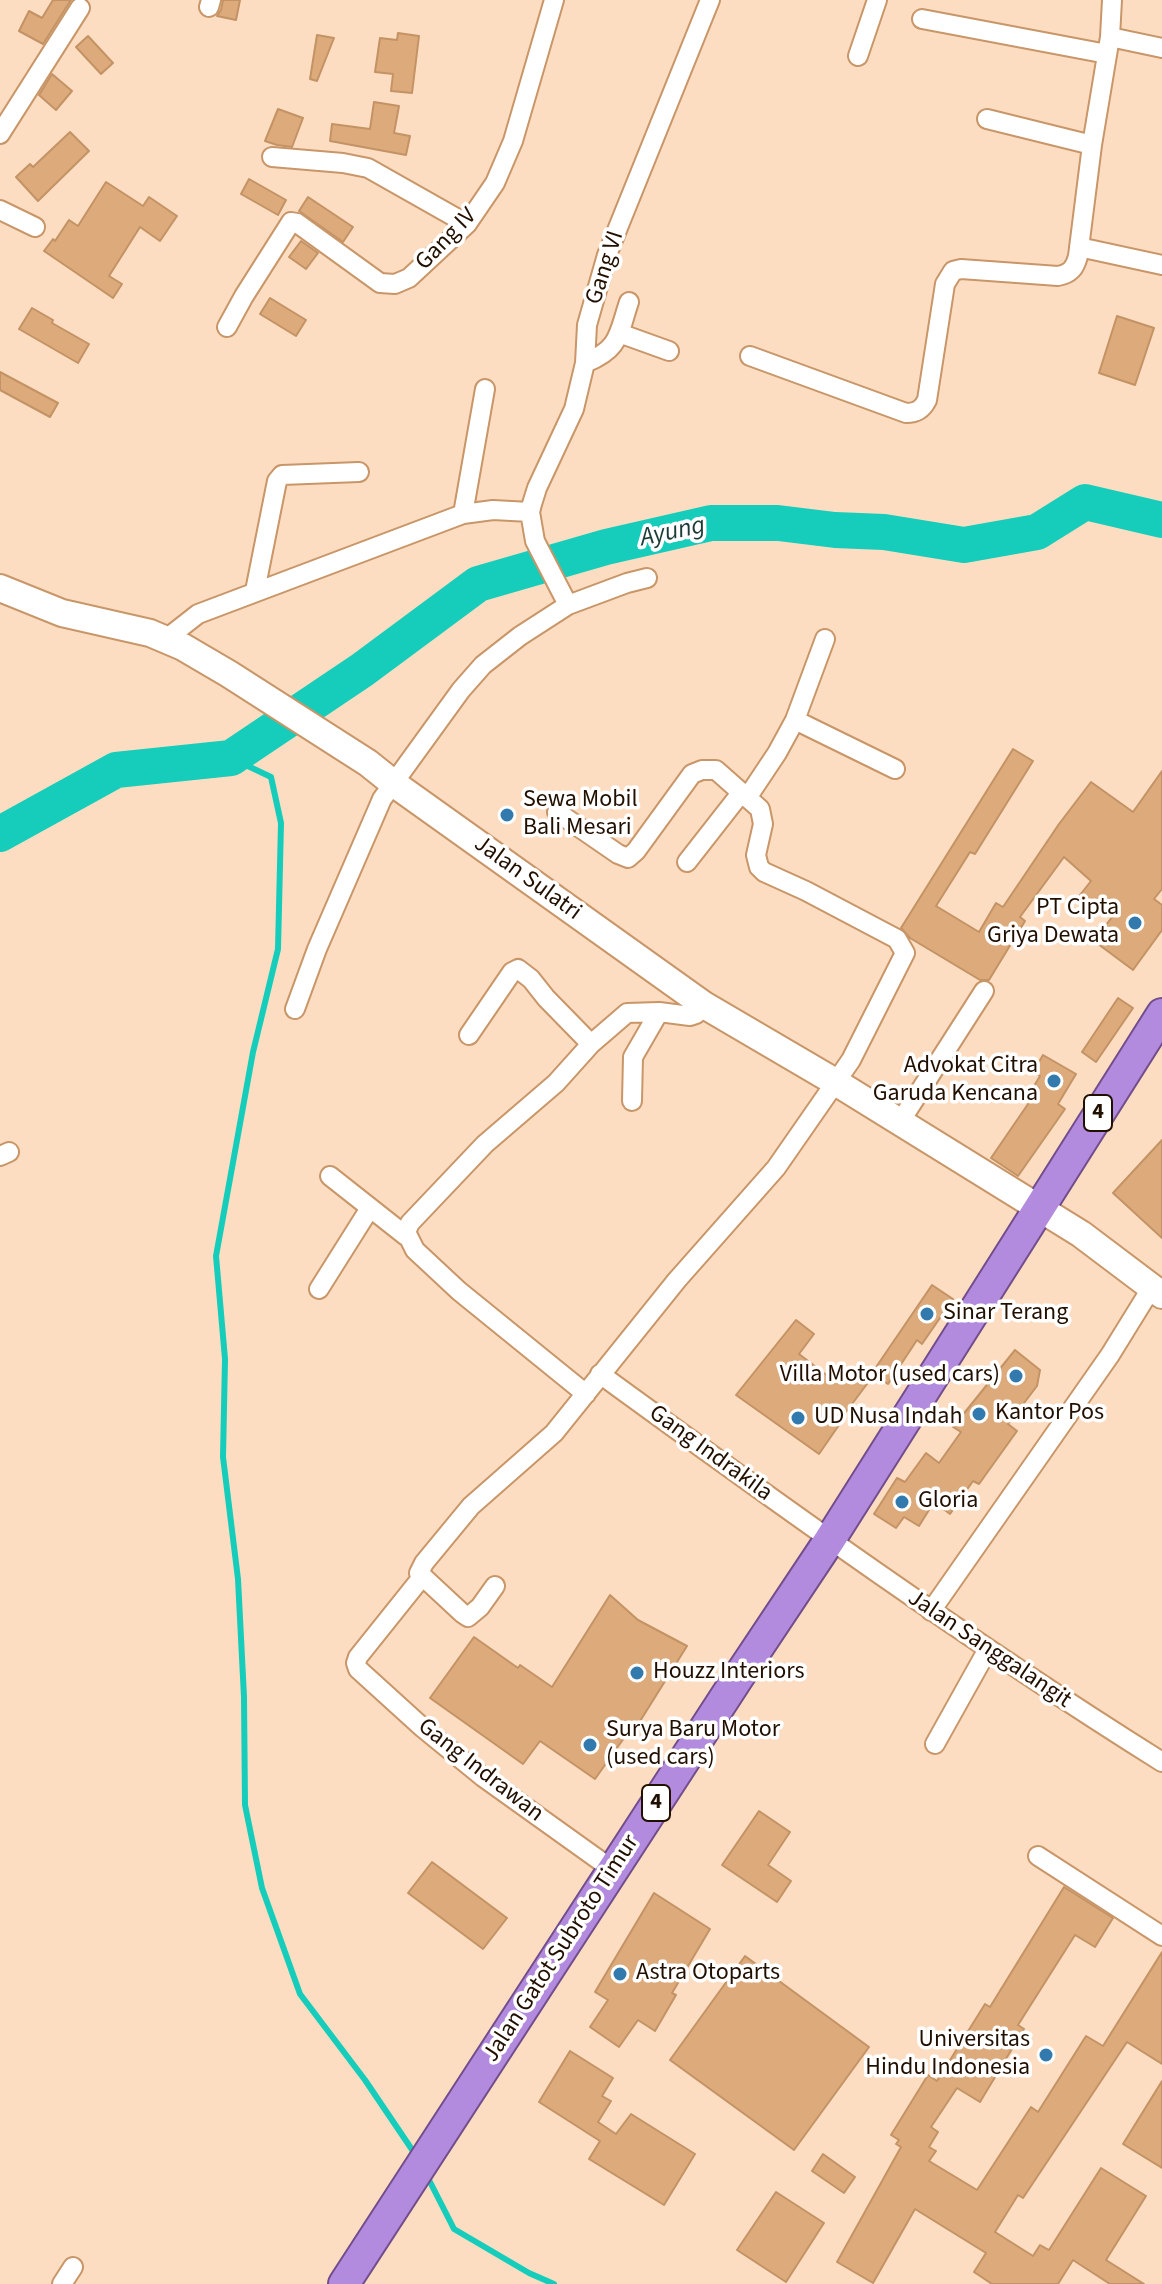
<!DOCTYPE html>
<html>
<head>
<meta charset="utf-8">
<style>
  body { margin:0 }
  canvas { display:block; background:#fdddc1 }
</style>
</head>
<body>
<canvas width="1162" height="2284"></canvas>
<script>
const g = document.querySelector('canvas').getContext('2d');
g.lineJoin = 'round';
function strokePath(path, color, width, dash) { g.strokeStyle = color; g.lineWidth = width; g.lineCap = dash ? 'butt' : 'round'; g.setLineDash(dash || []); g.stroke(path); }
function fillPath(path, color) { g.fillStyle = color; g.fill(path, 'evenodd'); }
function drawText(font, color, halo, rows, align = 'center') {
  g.font = font + ' "Source Sans 3",sans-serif'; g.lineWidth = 7; g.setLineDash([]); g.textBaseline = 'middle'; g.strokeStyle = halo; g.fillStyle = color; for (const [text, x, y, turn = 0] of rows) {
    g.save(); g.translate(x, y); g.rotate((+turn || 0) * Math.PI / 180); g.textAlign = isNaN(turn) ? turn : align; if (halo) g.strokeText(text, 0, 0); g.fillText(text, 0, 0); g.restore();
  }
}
const stream = new Path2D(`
  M231 758 271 777 281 823 278 949 253 1052 216 1256 225 1359 223 1457 238 1579 244 1697 245 1805 262 1888 300 1994 365 2080 417 2157
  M426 2174 454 2229 529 2273 554 2284`);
const river = new Path2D(`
  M0 834 116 770 231 758 362 670 478 584 606 547 711 523H778L835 530 884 532 964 545 1037 532 1085 502 1162 520`);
const building = new Path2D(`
  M53 0H71L43 44 19 31 29 11 42 18Z
  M223 0H240L236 20 217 16 221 10Z
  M398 33 419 36 412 93 391 91 393 74 375 72 380 38 397 40Z
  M317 35 334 38 317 81 310 79Z
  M88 36 113 63 101 74 76 47Z
  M52 74 72 91 56 110 39 95Z
  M374 102 399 106 394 133 410 136 406 155 330 141 332 124 370 129Z
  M278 109 303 118 292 147 277 145 265 141Z
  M70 132 89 151 38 201 16 177 30 164 33 167Z
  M249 179 286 200 278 215 241 194Z
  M106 182 143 206 149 197 177 216 160 241 140 227 109 276 122 284 113 298 44 251 53 239 55 241 69 220 78 226Z
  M308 197 353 227 343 242 299 211Z
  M301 241 318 253 306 269 289 257Z
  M270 298 306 320 296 336 260 314Z
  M32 308 53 320 52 323 89 344 78 363 19 329Z
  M1117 316 1154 328 1135 385 1099 373Z
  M0 372 58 403 50 417 0 390Z
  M1013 749 1033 761 975 854 970 852 936 906 979 932 996 903 1003 907 1059 824 1091 782 1133 812 1162 771V889L1154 899 1162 905V930L1133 970 1094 941 1112 917 1080 895 1091 881 1064 857 1020 917 1025 921 989 980H980L910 938 901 928Z
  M1118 998 1133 1008 1096 1062 1082 1052Z
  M1043 1055 1076 1074 1058 1104 1065 1109 1018 1176 991 1158 1039 1088 1034 1086 1040 1076 1033 1072Z
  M1162 1140V1238L1113 1193Z
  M932 1285 953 1299 922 1344 917 1340 888 1384 872 1373Z
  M796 1320 814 1334 799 1354 833 1380 843 1367 867 1384 837 1424 839 1425 819 1454 736 1395Z
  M1015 1350 1040 1370 1037 1386 1008 1424 1017 1431 979 1484 973 1481 950 1514 934 1502 919 1526 904 1517 896 1528 874 1514 897 1478 905 1482 926 1453 939 1463 961 1432 953 1427Z
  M610 1595 638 1620 687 1646 637 1726 634 1724 595 1779 540 1741 523 1764 430 1698 474 1637 518 1668 520 1665 552 1687Z
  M759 1811 790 1832 768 1865 791 1881 777 1902 722 1865Z
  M432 1862 507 1918 483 1949 408 1893Z
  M1064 1887 1113 1918 1095 1947 1075 1935 1018 2025 1024 2029 980 2102 957 2088 931 2127 938 2132 929 2147 936 2151 929 2161 977 2190 1031 2107 1038 2112 1086 2036 1103 2046 1162 1952V2064L1127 2042 1023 2198 1018 2195 995 2232 1033 2256 1040 2245 1049 2250 1101 2168 1146 2196 1106 2260 1144 2284H1110L1073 2260 1058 2284H992L974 2272 986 2253 915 2209 873 2283 837 2262 901 2147 896 2144 899 2140 891 2135 928 2075 937 2081 985 2004 990 2007Z
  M654 1893 710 1929 672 1993 676 1995 655 2031 638 2020 619 2047 590 2027 608 2000 595 1992Z
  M745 1956 869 2047 794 2150 670 2060Z
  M570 2051 613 2078 602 2096 611 2101 598 2122 616 2134 631 2114 695 2154 664 2205 589 2159 600 2141 539 2102Z
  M1162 2081V2168L1123 2144Z
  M823 2154 855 2177 844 2193 812 2171Z
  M776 2192 824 2223 786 2282 737 2250Z`);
const minor = new Path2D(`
  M209 7 211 0
  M922 19 1107 54
  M1110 37 1162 48
  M858 56 877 0
  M987 119 1092 145
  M0 134 80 8
  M272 157 343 163 368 168 467 224
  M0 210 35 227
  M1079 247 1162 265
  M227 327 244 296 291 222 297 223 380 283 395 284 409 278 467 224 495 183 513 141 554 0
  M619 333 669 351
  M750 356 906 413C916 413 922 410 927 400L945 284 953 271 961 269 1058 276C1070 274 1075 268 1078 256L1092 145 1110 37 1112 0
  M585 363C620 349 618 335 629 302
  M463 514 485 389
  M255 591 277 481 282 475 359 472
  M568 605 535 541 530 512 532 504 537 488 574 409 585 363 587 325 607 255 710 0
  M166 639 198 614 463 514 493 510 530 512
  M795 720 895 769
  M747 798 777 753 795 720 825 639
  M687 862 741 793
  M295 1009 317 949 382 799 461 690 483 665 520 636 568 605 627 583 647 578
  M469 1035 512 972 518 969 531 979 546 998 591 1044 556 1083 485 1144 410 1223 406 1232 415 1250 459 1291 586 1394
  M591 1044 627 1013 659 1012 690 1016 696 1014 704 1005
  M632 1101 633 1057 659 1012
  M900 1122 984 991
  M0 1156 9 1152
  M330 1176 406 1236
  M319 1289 370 1208
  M600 1374C784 1508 969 1641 1162 1762
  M422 1577 358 1657 356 1663 358 1669 423 1728 483 1777 613 1870
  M495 1586 480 1607 468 1617 462 1613 419 1573 424 1563 471 1506 554 1433 677 1280 776 1168 851 1060 905 953 897 939 806 891 764 872 759 867 756 855 763 824 760 809 716 770H702L692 774 636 851 628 858 618 854 557 812
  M931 1611 1110 1355 1152 1287
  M935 1744 988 1649
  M1038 1856 1162 1936
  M62 2284 73 2267`);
const secondary = new Path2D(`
  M0 588 62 613 150 633 183 647 229 674 368 763 393 783 704 1005 837 1083 1081 1234 1162 1295`);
const trunk = new Path2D(`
  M344 2284 739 1676 829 1541 1162 1014`);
const markers = [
  [507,815,8,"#327aae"],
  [1135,923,8,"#327aae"],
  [1054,1081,8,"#327aae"],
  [927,1314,8,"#327aae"],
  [1016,1376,8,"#327aae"],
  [979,1414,8,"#327aae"],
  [798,1418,8,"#327aae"],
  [902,1502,8,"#327aae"],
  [637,1673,8,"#327aae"],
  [590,1745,8,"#327aae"],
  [620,1974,8,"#327aae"],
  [1046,2055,8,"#327aae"]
];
const shields = [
  [1098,1113,28],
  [656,1803,28]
];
const shieldNames = [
  ["4",1098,1113],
  ["4",656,1803]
];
const streetNames = [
  ["Gang IV",447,240,-46],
  ["Gang VI",606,268,-72],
  ["Jalan Sulatri",527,879,36],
  ["Gang Indrakila",710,1454,36],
  ["Jalan Sanggalangit",989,1650,34],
  ["Gang Indrawan",480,1771,38],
  ["Jalan Gatot Subroto Timur",562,1949,-57]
];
const poiNames = [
  ["Sewa Mobil",523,801],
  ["Bali Mesari",523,829],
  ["PT Cipta",1119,909,"right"],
  ["Griya Dewata",1119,937,"right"],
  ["Advokat Citra",1038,1067,"right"],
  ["Garuda Kencana",1038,1095,"right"],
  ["Sinar Terang",943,1314],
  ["Villa Motor (used cars)",1000,1376,"right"],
  ["Kantor Pos",995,1414],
  ["UD Nusa Indah",814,1418],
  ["Gloria",918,1502],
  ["Houzz Interiors",653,1673],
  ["Surya Baru Motor",606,1731],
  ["(used cars)",606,1759],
  ["Astra Otoparts",636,1974],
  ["Universitas",1030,2041,"right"],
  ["Hindu Indonesia",1030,2069,"right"]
];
const waterNames = [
  ["Ayung",673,533,-12]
];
strokePath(stream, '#16cdbb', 6);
strokePath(river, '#16cdbb', 36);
fillPath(building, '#dcaa7b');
strokePath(building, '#c49365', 2);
strokePath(minor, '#c89668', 22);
strokePath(secondary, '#c89668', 30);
strokePath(trunk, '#724d8b', 34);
strokePath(minor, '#fff', 18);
strokePath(secondary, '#fff', 26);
strokePath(trunk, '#b28bde', 30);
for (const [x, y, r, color] of markers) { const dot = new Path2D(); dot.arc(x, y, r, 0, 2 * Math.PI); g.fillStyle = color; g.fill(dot); strokePath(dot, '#fff', 3); }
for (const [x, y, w] of shields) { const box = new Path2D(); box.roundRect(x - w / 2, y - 18, w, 36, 6); g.fillStyle = '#fff'; g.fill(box); strokePath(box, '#210f00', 2); }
drawText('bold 22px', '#210f00', null, shieldNames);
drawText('24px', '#210f00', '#fff', streetNames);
drawText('24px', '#210f00', '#fff', poiNames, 'left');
drawText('italic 26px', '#1b3c37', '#fff', waterNames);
</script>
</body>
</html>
